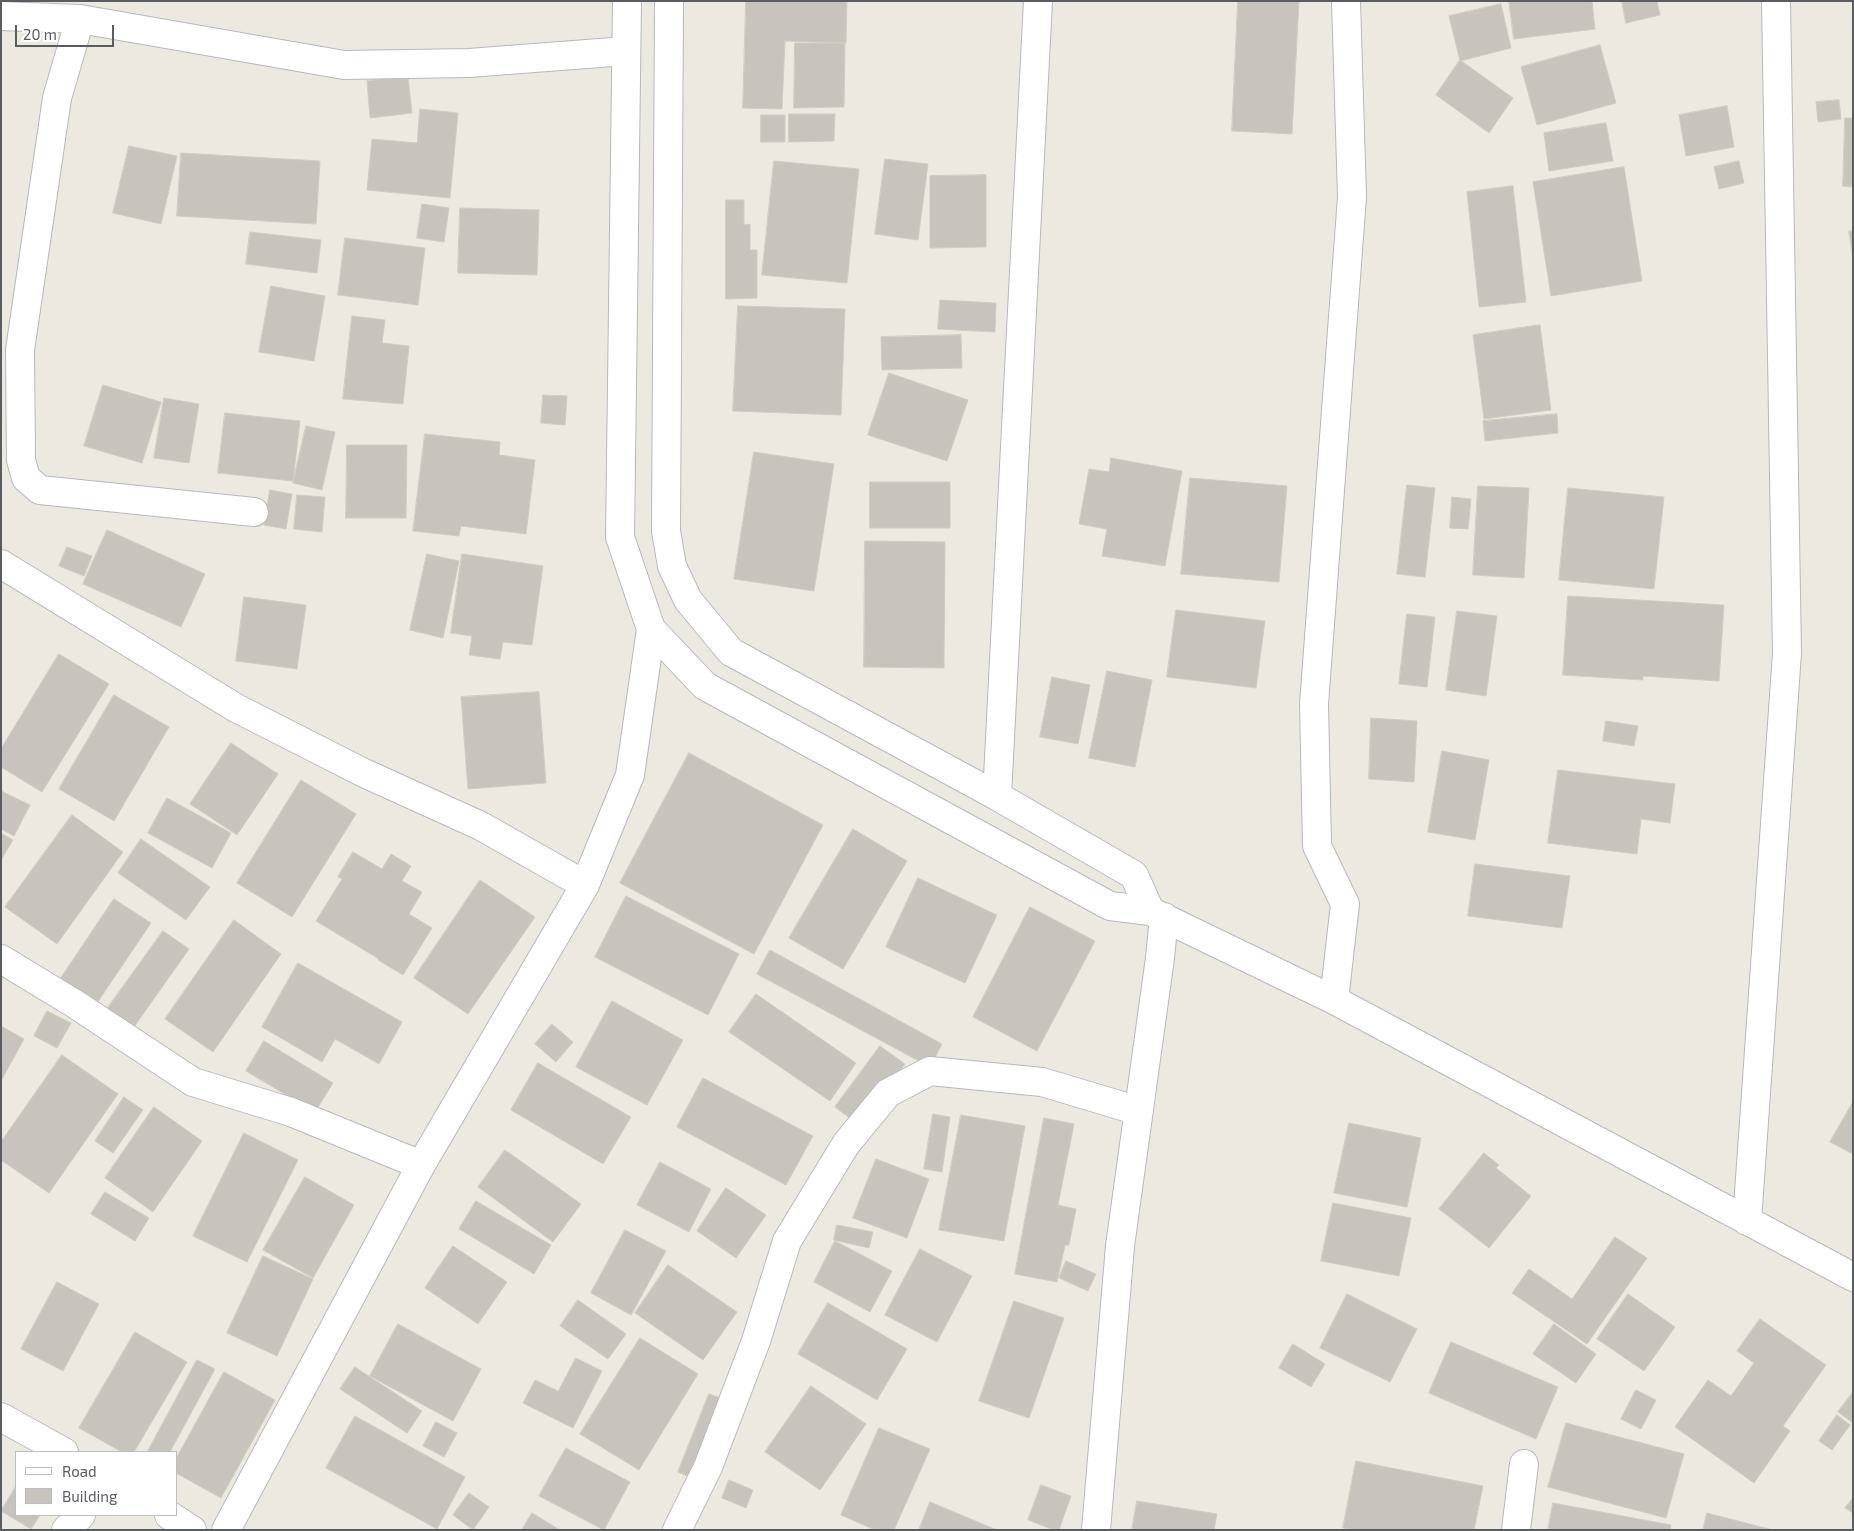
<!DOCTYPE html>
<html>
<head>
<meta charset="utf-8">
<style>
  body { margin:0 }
  #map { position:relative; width:1854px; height:1531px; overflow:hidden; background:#eceae0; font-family:"Exo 2",sans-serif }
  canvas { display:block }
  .frame { position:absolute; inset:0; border:2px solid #595c61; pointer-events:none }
  .legend { position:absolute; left:15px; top:1451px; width:162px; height:65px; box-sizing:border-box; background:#fff; border:1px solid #bdbec0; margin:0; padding:6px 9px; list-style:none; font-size:15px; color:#595c61 }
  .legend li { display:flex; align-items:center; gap:10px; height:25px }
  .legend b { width:25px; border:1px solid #bdbec0 }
  .scale { position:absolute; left:15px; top:25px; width:99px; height:22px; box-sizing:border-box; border:2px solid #595c61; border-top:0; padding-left:6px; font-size:15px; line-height:18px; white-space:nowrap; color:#595c61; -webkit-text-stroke:4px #fff; paint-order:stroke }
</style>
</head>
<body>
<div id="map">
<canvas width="1854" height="1531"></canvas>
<div class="frame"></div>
<ul class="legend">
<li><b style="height:6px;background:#fff"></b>Road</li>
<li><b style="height:14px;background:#c7c4bd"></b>Building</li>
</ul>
<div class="scale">20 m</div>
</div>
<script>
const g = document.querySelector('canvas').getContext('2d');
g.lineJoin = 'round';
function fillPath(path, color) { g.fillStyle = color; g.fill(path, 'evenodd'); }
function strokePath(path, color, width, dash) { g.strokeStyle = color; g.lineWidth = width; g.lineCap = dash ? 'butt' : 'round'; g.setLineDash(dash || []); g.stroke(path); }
const building = new Path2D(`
  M746 1H847L846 43 785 41 782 109 743 108Z
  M1238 1H1299L1292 134 1232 131Z
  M1509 1H1592L1595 29 1514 39Z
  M1622 1H1657L1660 15 1626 23Z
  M1501 4 1511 48 1460 61 1449 16Z
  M795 43H845L844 107 794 108Z
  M1600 45 1616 103 1537 125 1521 67Z
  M1460 60 1513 98 1489 133 1436 95Z
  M408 76 412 113 370 118 367 81Z
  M1839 100 1841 119 1818 122 1816 102Z
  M1727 106 1734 147 1686 156 1679 115Z
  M420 109 458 113 450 198 367 190 372 139 417 143Z
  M789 114H835L834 141 789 142Z
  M761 115H785V142H761Z
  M1845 118H1853V187L1843 186Z
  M1606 123 1613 161 1549 171 1544 133Z
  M129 146 177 156 161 224 113 213Z
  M181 153 320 161 316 224 177 216Z
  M885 159 928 164 918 240 875 234Z
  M774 161 859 169 847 283 762 275Z
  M1739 161 1744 183 1719 189 1714 167Z
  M1624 167 1642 281 1551 296 1533 182Z
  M986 175V247L930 248V176Z
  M1513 186 1526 302 1479 307 1467 192Z
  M726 200H744V225L750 224V250H757V298L726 299Z
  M422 204 449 208 444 242 417 238Z
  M460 208 539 210 537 275 458 273Z
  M1849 231H1853V257Z
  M250 232 321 240 317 273 246 264Z
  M345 238 425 248 418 305 338 295Z
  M271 286 325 296 314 361 259 352Z
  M940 300 996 303 995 332 938 329Z
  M738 306 845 309 841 415 733 411Z
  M352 316 385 320 382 343 409 346 403 404 343 399Z
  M1540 325 1551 410 1484 419 1473 335Z
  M961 335 962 368 882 370 881 337Z
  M889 373 968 400 947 461 868 435Z
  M103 385 161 402 142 463 84 446Z
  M543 395 567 396 565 425 541 423Z
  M164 398 199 404 189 463 154 458Z
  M225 413 300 421 293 481 218 473Z
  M1557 414 1558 433 1485 441 1483 421Z
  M306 426 335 432 322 490 293 483Z
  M425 434 500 442 499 455 535 460 526 534 461 526 459 536 413 531Z
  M347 445H407L406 518H346Z
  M754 452 834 464 814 591 734 579Z
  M1111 458 1182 471 1165 566 1102 556 1107 529 1079 524 1089 469 1109 472Z
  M1190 478 1287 486 1279 582 1181 574Z
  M870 482H950V528H870Z
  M1407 485 1435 488 1425 577 1397 574Z
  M1478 486 1529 488 1524 578 1473 575Z
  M1568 488 1664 497 1654 589 1559 580Z
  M270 490 292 494 286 529 264 525Z
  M297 495 325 497 322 532 294 529Z
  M1452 497 1471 499 1468 529 1450 528Z
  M107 530 205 574 181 627 83 584Z
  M865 541 945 542 944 668 864 667Z
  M67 547 92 556 84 576 59 566Z
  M427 554 459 561 443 638 410 630Z
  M462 554 543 566 532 645 503 642 500 659 469 655 472 636 451 633Z
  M1568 596 1724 605 1719 681 1643 676V680L1563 675Z
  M244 597 306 605 297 669 236 661Z
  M1176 610 1265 621 1256 688 1167 677Z
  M1457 611 1497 616 1486 696 1446 690Z
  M1407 614 1435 617 1427 687 1399 684Z
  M59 654 109 684 42 792 1 767V749Z
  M1107 671 1152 680 1135 767 1089 758Z
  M1052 677 1090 685 1078 744 1040 737Z
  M539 692 546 783 468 789 461 697Z
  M114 695 169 727 114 821 59 789Z
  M1371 718 1417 721 1414 782 1369 779Z
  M1606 721 1638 726 1634 746 1603 741Z
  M231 743 278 774 237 835 190 804Z
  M1442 751 1489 760 1475 840 1428 832Z
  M689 753 823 825 754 954 620 883Z
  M1558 770 1675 784 1670 823 1641 819 1637 854 1548 843Z
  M301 780 356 814 292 917 237 883Z
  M1 791 30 805 14 836 1 829Z
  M167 798 231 833 212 868 148 833Z
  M72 815 123 852 57 944 5 907Z
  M853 829 907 861 843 969 789 938Z
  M1 833 13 840 1 860Z
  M141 839 210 887 186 920 118 873Z
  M353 852 382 869 391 854 411 866 402 881 422 892 409 914 432 928 403 975 378 960 379 959 316 921 342 879 338 877Z
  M1475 864 1570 876 1562 928 1468 916Z
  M918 878 997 915 965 983 886 947Z
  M480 880 535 917 468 1014 414 978Z
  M626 896 739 954 708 1015 595 957Z
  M114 899 151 923 97 1003 61 978Z
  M1030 907 1095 941 1037 1051 973 1017Z
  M234 920 281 954 213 1052 165 1019Z
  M163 931 189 949 134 1027 107 1009Z
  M770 950 942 1044 930 1067 757 974Z
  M298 963 402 1022 379 1064 335 1039 322 1062 262 1027Z
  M756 994 856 1063 830 1101 729 1032Z
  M612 1001 683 1040 647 1105 576 1067Z
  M47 1011 71 1023 57 1048 34 1036Z
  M552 1024 573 1042 556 1062 535 1044Z
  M1 1026 24 1039 1 1081Z
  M264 1041 333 1083 315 1112 246 1071Z
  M880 1046 905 1064 860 1126 835 1107Z
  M62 1055 118 1094 49 1193 1 1160V1142Z
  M538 1063 631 1117 603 1164 511 1110Z
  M703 1078 813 1136 786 1185 677 1127Z
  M124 1097 143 1110 113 1153 95 1141Z
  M1853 1102V1154L1830 1142Z
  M154 1107 202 1141 153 1212 105 1178Z
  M933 1114 950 1117 942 1172 924 1169Z
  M961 1115 1025 1126 1004 1241 939 1230Z
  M1044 1118 1074 1124 1058 1205 1076 1209 1069 1245H1065L1057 1282 1015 1274Z
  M1349 1123 1421 1138 1407 1207 1334 1193Z
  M244 1133 298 1160 247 1262 193 1236Z
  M505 1150 581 1204 553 1242 478 1187Z
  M1484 1153 1499 1165 1496 1168 1531 1196 1489 1248 1439 1209Z
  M876 1159 929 1179 907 1238 853 1218Z
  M660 1162 711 1189 689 1232 637 1205Z
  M305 1177 354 1205 313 1278 263 1250Z
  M726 1188 766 1215 736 1258 697 1231Z
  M105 1192 149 1218 135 1241 91 1214Z
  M476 1201 551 1245 534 1274 459 1229Z
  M1333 1203 1411 1218 1399 1276 1321 1261Z
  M837 1225 873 1232 869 1248 834 1240Z
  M625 1230 666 1251 631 1315 591 1293Z
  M1615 1237 1647 1258 1587 1344 1512 1293 1529 1269 1572 1299Z
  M835 1241 892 1271 870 1312 814 1282Z
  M453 1246 507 1282 478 1324 425 1288Z
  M920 1249 972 1276 937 1342 885 1315Z
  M263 1256 313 1279 277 1356 227 1333Z
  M1066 1261 1096 1274 1088 1291 1059 1278Z
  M668 1265 737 1312 703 1360 635 1313Z
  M57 1282 99 1304 63 1371 21 1349Z
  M1347 1294 1417 1329 1390 1382 1320 1348Z
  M1628 1294 1675 1327 1644 1371 1597 1339Z
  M578 1300 626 1334 608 1359 560 1326Z
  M1014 1301 1064 1318 1029 1418 979 1401Z
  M828 1303 907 1349 877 1400 798 1354Z
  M1760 1319 1826 1365 1783 1426 1790 1431 1754 1483 1675 1427 1708 1380 1731 1396 1754 1363 1737 1351Z
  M398 1324 481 1369 453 1421 370 1376Z
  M1554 1324 1596 1354 1576 1383 1533 1354Z
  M135 1332 187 1362 134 1452H122L79 1428Z
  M640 1338 698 1374 639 1470 580 1434Z
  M1451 1342 1558 1387 1536 1439 1429 1393Z
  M1293 1344 1325 1364 1311 1387 1279 1368Z
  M576 1358 602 1371 573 1428 523 1403 535 1380 558 1391Z
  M197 1360 215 1369 170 1452 148 1451Z
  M355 1367 422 1411 407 1433 340 1389Z
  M224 1372 275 1400 221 1498 176 1473V1459Z
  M811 1386 866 1424 820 1490 765 1452Z
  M1636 1390 1656 1400 1641 1429 1621 1419Z
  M1853 1392V1423L1838 1412Z
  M709 1394 720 1398 689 1477 678 1472Z
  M1837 1415 1850 1425 1832 1450 1819 1441Z
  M355 1416 465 1477 437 1529 326 1468Z
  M436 1422 457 1433 444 1457 423 1446Z
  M1566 1423 1684 1454 1666 1518 1548 1487Z
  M879 1428 930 1449 894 1530H875L841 1515Z
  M566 1448 630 1482 604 1530 539 1496Z
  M1356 1461 1483 1486 1474 1530H1354L1343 1528Z
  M729 1480 753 1490 746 1508 722 1498Z
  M1041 1485 1071 1496 1059 1530H1054L1028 1520Z
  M16 1486V1515H40L31 1529 1 1511Z
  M469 1493 489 1507 473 1530 453 1515Z
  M1853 1498V1513L1845 1508Z
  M1137 1501 1217 1514 1214 1530H1132Z
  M930 1502 997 1530H919Z
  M1553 1503 1671 1525 1670 1530H1548Z
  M532 1513 560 1530H522Z
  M1707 1513 1773 1530H1703Z`);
const minor = new Path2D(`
  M627 1 620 537 651 629 705 686 1110 906 1150 911 1334 1000 1853 1277
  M669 1 666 531 672 566 688 600 731 652 997 796 1134 875 1150 911
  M1 16 80 19 344 65 469 63 626 51
  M80 19 57 98 20 350 21 460 26 478 40 490 254 512
  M1 564 236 708 364 773 481 826 585 885
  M997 796 1038 1
  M1 959 75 1004 193 1082 291 1112 421 1165
  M1334 1000 1345 904 1317 846 1314 704 1352 197 1346 1
  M1747 1221 1787 653 1776 1
  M1 1417 64 1452
  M169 1515 192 1530
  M66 1530 81 1515
  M226 1530 421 1165 585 885 630 775 651 629
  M677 1530 708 1467 756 1341 787 1241 846 1144 888 1093 930 1071 1042 1082 1139 1111
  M1096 1530 1120 1246 1160 958 1164 917
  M1516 1530 1524 1464`);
fillPath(building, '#c7c4bd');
strokePath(building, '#d0ccbf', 1);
strokePath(minor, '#b6b8bd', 30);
strokePath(minor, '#fff', 28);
</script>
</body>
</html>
